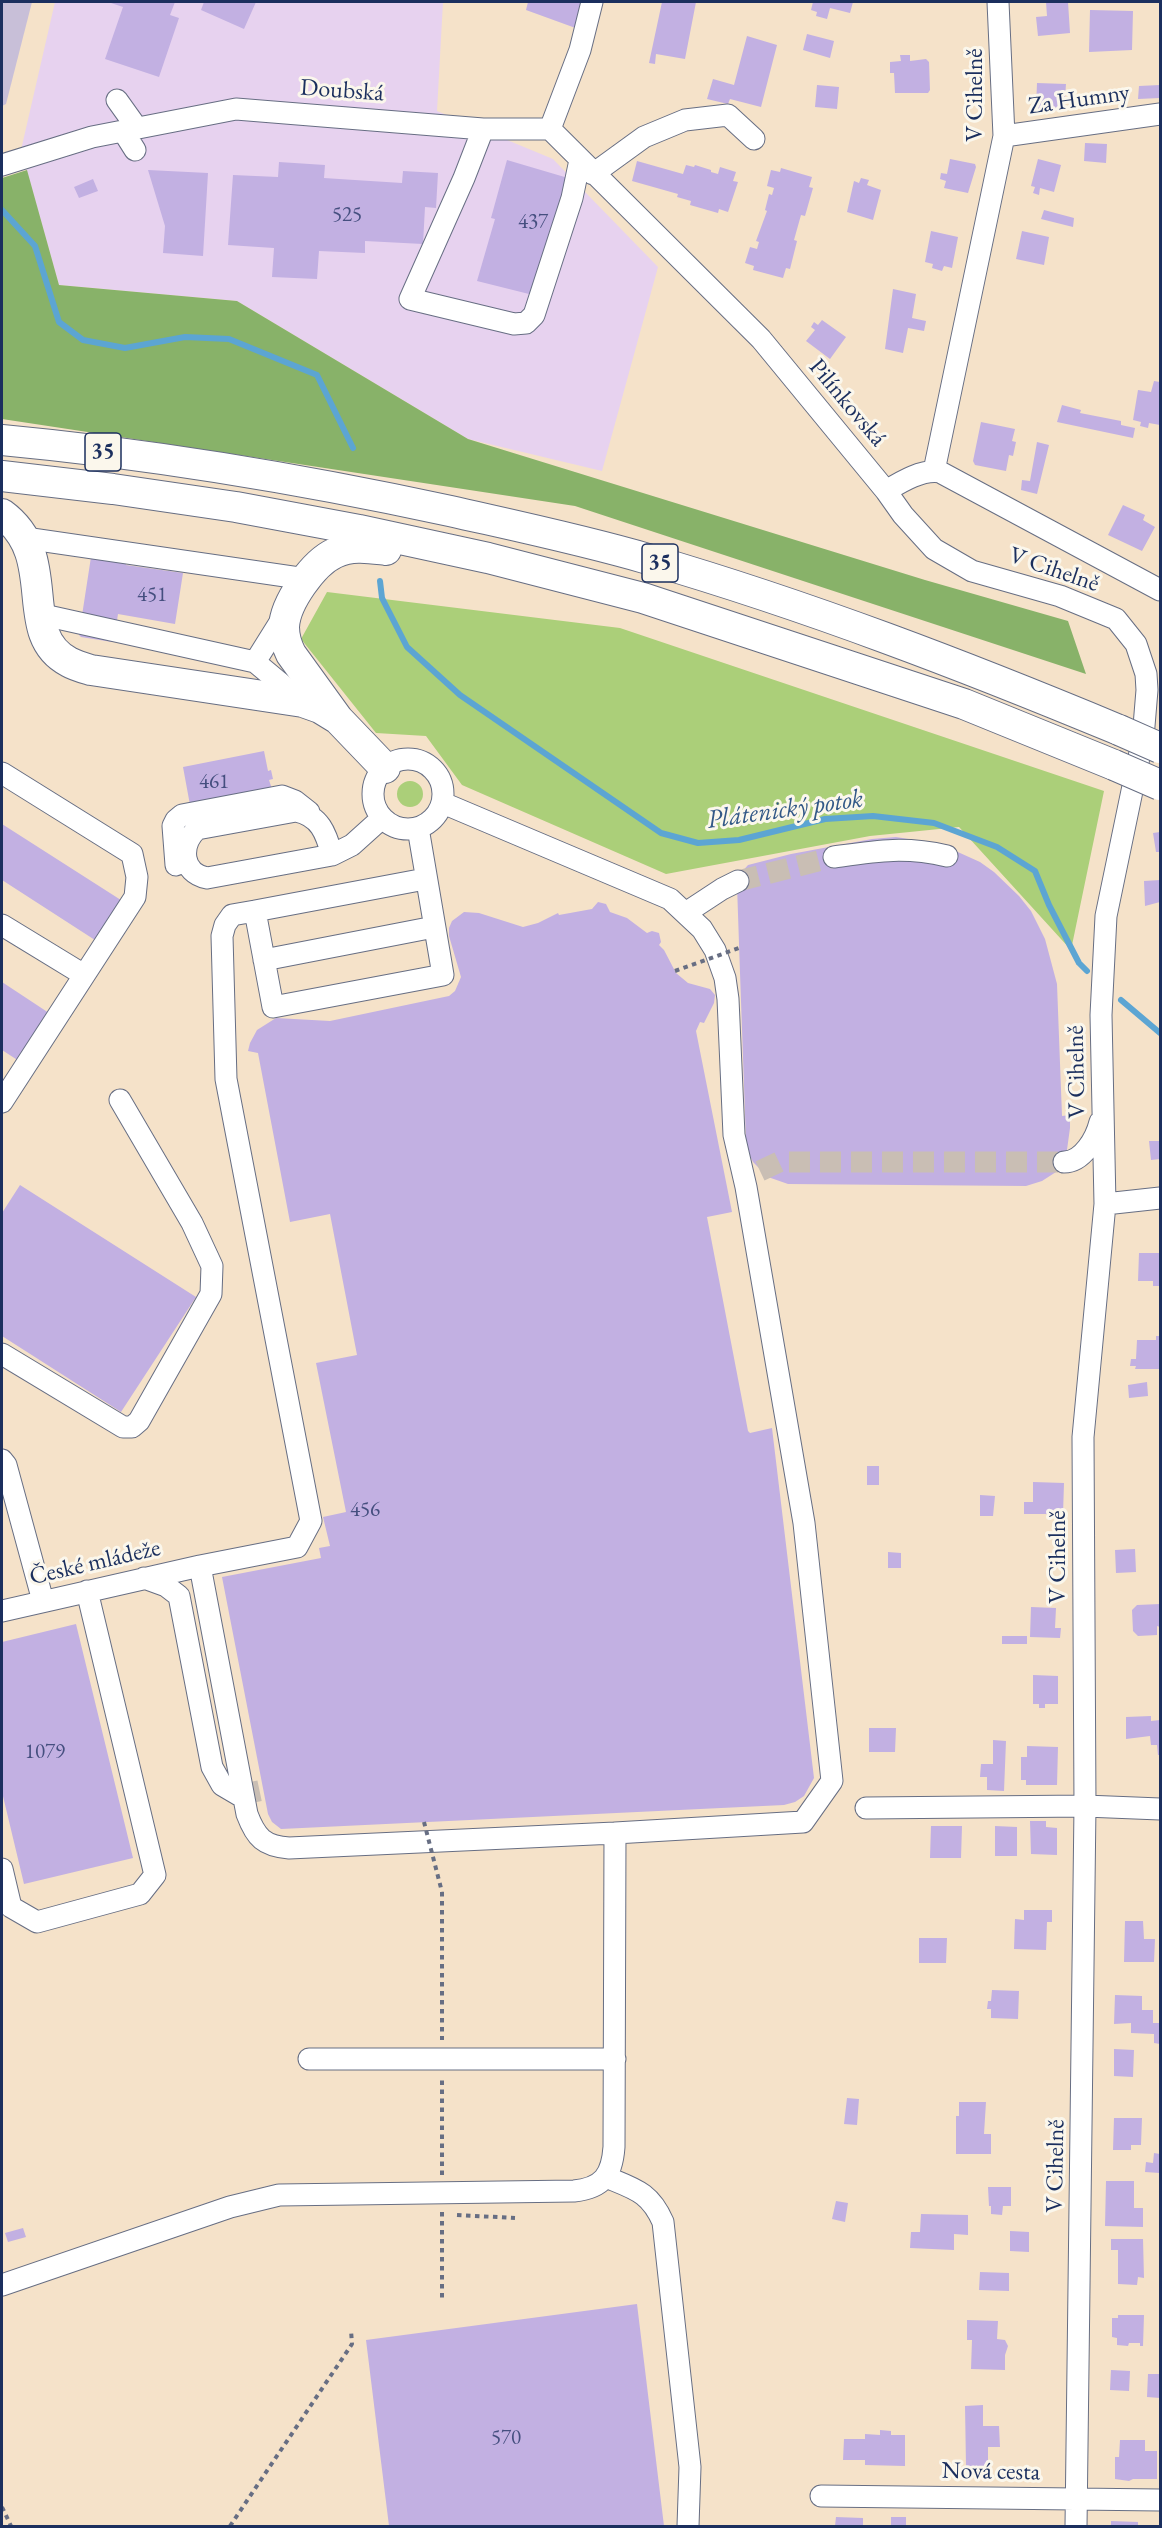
<!DOCTYPE html>
<html>
<head>
<meta charset="utf-8">
<style>
  body { margin:0 }
  #map { position:relative; width:1162px; height:2528px; overflow:hidden; background:#f5e2c9; font-family:"EB Garamond",serif }
  canvas { display:block }
  .frame { position:absolute; inset:0; border:3px solid #1b2f5e; pointer-events:none }
</style>
</head>
<body>
<div id="map">
<canvas width="1162" height="2528"></canvas>
<div class="frame"></div>
</div>
<script>
const g = document.querySelector('canvas').getContext('2d');
g.lineJoin = 'round';
function fillPath(path, color) { g.fillStyle = color; g.fill(path, 'evenodd'); }
function strokePath(path, color, width, dash) { g.strokeStyle = color; g.lineWidth = width; g.lineCap = dash ? 'butt' : 'round'; g.setLineDash(dash || []); g.stroke(path); }
function drawText(font, color, halo, rows, align = 'center') {
  g.font = font + ' "EB Garamond",serif'; g.lineWidth = 6; g.setLineDash([]); g.textBaseline = 'middle'; g.strokeStyle = halo; g.fillStyle = color; for (const [text, x, y, turn = 0] of rows) {
    g.save(); g.translate(x, y); g.rotate((+turn || 0) * Math.PI / 180); g.textAlign = isNaN(turn) ? turn : align; if (halo) g.strokeText(text, 0, 0); g.fillText(text, 0, 0); g.restore();
  }
}
const built = new Path2D(`
  M55 2H443L437 111 553 159 658 267 602 471 468 439 237 301 59 285 21 150Z`);
const industrial = new Path2D(`
  M2 2H32L6 104 2 106Z`);
const green = new Path2D(`
  M327 592 620 628 1104 791 1071 950 959 827 870 836 666 874 462 785 426 736 376 733 301 639Z
  M397 794a13 13 0 1 1 26 0a13 13 0 1 1-26 0Z`);
const forest = new Path2D(`
  M27 170 59 285 237 301 468 439 925 580 1068 621 1086 674 575 506 2 419V178Z`);
const stream = new Path2D(`
  M2 210 35 246 59 322 83 340 125 348 185 337 229 339 317 375 353 448
  M380 581 382 598 407 647 460 695 661 833 698 843 739 840 825 819 873 816 934 823 997 847 1035 871 1049 905 1079 963 1087 971
  M1121 1000 1160 1033`);
const building = new Path2D(`
  M108 2H175L170 15 179 18 159 77 105 59 123 7Z
  M204 2H256L244 29 201 10Z
  M528 2 582 3 581 30 526 10Z
  M662 2H696L685 59 656 54 655 64 649 63Z
  M813 2H853L850 13 830 8 827 19 816 16 817 12 811 10Z
  M1046 2H1068L1070 33 1038 36 1036 17 1047 16Z
  M1090 10 1133 11 1132 50 1089 52Z
  M807 34 834 41 830 58 803 50Z
  M747 36 777 45 761 107 730 99 728 104 707 99 713 79 734 85Z
  M900 55H910V61L926 59 929 62 930 90 928 93H895L894 73H890V62L901 61Z
  M1037 83 1066 84 1064 111 1036 109Z
  M817 85 839 87 837 109 815 107Z
  M1160 85V98L1138 99 1139 86Z
  M1085 143 1107 144 1106 163 1084 161Z
  M950 159 975 164 976 167 968 193 944 188 946 181 940 179 941 173 947 174Z
  M1038 159 1061 165 1054 192 1040 188 1039 195 1033 193 1035 187 1031 186Z
  M507 160 568 178 537 296 477 281 495 219 491 218Z
  M637 161 683 174 686 165 694 167 695 165 711 170V172L718 174 720 167 736 172 733 181 738 182 728 212 719 209 718 213 690 205 691 201 677 197 678 194 632 181Z
  M279 162 325 165 324 178 339 179 402 183 403 171 438 173 436 208 425 207 423 244 365 241V253L319 251 317 279 272 277 274 248 228 245 233 175 278 177Z
  M781 168 812 177 809 187 813 188 805 216 801 215 794 240 797 241 790 269 786 268 783 278 753 270 754 266 745 263 750 247 757 249 759 242 756 241 767 211 765 210 769 194 772 195 774 188 767 186 771 170 780 172Z
  M148 170 208 173 203 256 163 253 165 226Z
  M861 178 869 180 867 185 881 190 873 220 847 212 854 181 859 183Z
  M93 179 98 191 79 198 74 187Z
  M1044 210 1074 218 1073 227 1041 219Z
  M931 231 958 237 952 268 944 266 942 271 932 268 933 264 925 262Z
  M1022 231 1049 237 1044 265 1016 259Z
  M893 289 916 294 912 318 926 321 924 331 908 328 903 353 885 349Z
  M822 320 846 337 830 359 806 341 815 330 811 327 814 322 818 325Z
  M1154 381 1160 382V425L1149 423 1148 428 1140 426 1141 422 1133 420 1138 390 1151 392Z
  M1062 405 1081 410 1080 413 1121 421V425L1135 428 1133 438 1057 422Z
  M981 422 1015 429 1012 441 1016 442 1013 456 1009 455 1006 471 975 465 973 461Z
  M1037 442 1049 445 1037 494 1021 490 1022 480 1030 481Z
  M1123 505 1145 515 1143 520 1155 527 1142 551 1108 535Z
  M93 544 128 550 126 565 183 573 175 624 118 614 114 640 112 642 81 637 79 635Z
  M264 751 268 771 271 770 273 779 269 780 272 789 190 805 183 767Z
  M2 824 124 902 98 942 2 880Z
  M1160 832V852H1156L1153 833Z
  M896 837 940 844 980 862 994 872 1019 896 1031 911 1045 939 1057 984 1062 1116 1070 1115V1128L1066 1157 1056 1172 1042 1181 1026 1186 788 1184 768 1177 753 1162 749 1154 746 1142 740 973 737 885 740 874 748 865 791 854 872 839Z
  M1160 880V902L1145 906 1144 881Z
  M598 902 606 904 610 912 627 918 647 933 652 931 659 933 661 942 659 945 664 950 676 973 688 983 710 989 715 995 714 1003 704 1023 700 1022 696 1031 732 1212 707 1217 748 1431 750 1433 772 1428 814 1778 804 1796 795 1802 784 1805 281 1829 272 1822 268 1814 222 1577 321 1558 319 1548 330 1546 323 1517 346 1512 316 1363 357 1355 330 1214 290 1222 258 1053 248 1051 250 1043 257 1030 276 1018 330 1021 449 996 455 991 461 977 449 936V928L452 921 464 912 479 913 523 927 538 923 558 913 559 915 592 909Z
  M2 982 52 1015 22 1063 2 1050Z
  M1149 1141H1160V1159L1151 1160Z
  M20 1185 196 1297 121 1412 2 1336V1213Z
  M1139 1253H1160V1286H1153V1281H1138Z
  M1156 1336H1160V1369H1135L1136 1366H1130L1131 1359H1136L1137 1340H1156Z
  M1147 1382 1148 1396 1129 1398 1128 1385Z
  M867 1466H879V1485H867Z
  M1033 1482 1064 1483 1063 1514H1024V1502H1033Z
  M980 1495 995 1496 993 1516H980Z
  M1135 1549 1136 1572 1116 1573 1115 1550Z
  M888 1552 901 1553V1568H888Z
  M1160 1604V1627L1157 1626V1635L1138 1636 1133 1631 1132 1610 1137 1605Z
  M1031 1607 1056 1608 1055 1628H1061L1060 1638 1030 1637Z
  M76 1624 133 1858 24 1884 2 1792V1642Z
  M1002 1636H1027V1644H1002Z
  M1033 1675 1058 1676V1704H1045V1708H1039V1704H1033Z
  M1151 1716V1721L1160 1720V1755H1158L1157 1745H1151L1150 1736 1126 1739V1717Z
  M869 1728H896L895 1752H869Z
  M993 1740 1006 1741 1004 1791 987 1790V1777H980L981 1764H993Z
  M1027 1746 1058 1747 1057 1785H1026V1780H1021V1757H1027Z
  M1030 1821H1046V1827L1057 1828V1855L1031 1854Z
  M931 1826H962L961 1858H930Z
  M995 1826 1017 1827V1856H995Z
  M1024 1910H1052V1922H1047L1046 1950 1014 1949 1015 1919 1024 1920Z
  M1125 1921H1143L1144 1939H1155L1154 1962H1124Z
  M919 1938H947L946 1963H919Z
  M992 1990 1019 1991 1018 2019 991 2018V2009H987L988 2001H991Z
  M1115 1995 1142 1996V2010H1153V2023H1160V2044L1154 2043V2034L1131 2033V2023L1114 2024Z
  M1114 2049 1134 2050 1133 2077 1114 2076Z
  M847 2098 859 2099 857 2125 844 2124Z
  M959 2102H986L984 2134H991V2154H956V2116H959Z
  M1114 2118H1142L1141 2145H1131V2150H1113Z
  M1154 2153 1160 2154V2173L1145 2172 1146 2162 1153 2163Z
  M1106 2181H1134V2208H1143V2227L1105 2226Z
  M988 2187H1011V2206H1003L1002 2215 991 2214V2206H989Z
  M836 2201 848 2203 845 2222 832 2219Z
  M921 2214 968 2215V2235L954 2234V2250L910 2248 911 2232H920Z
  M23 2228 26 2237 8 2242 5 2233Z
  M1010 2231 1029 2232V2252L1010 2251Z
  M1111 2239H1143L1144 2278 1138 2277 1137 2285 1118 2284V2250H1111Z
  M980 2272 1009 2273V2291L979 2290Z
  M637 2304 664 2526H389L366 2340Z
  M1118 2315H1144L1143 2346H1140V2343H1129L1128 2346 1117 2345V2338L1112 2337V2318H1118Z
  M967 2320 998 2321 997 2339 1005 2340 1008 2346 1005 2355V2370L971 2369 972 2340H967Z
  M1111 2370 1130 2371 1129 2391 1110 2390Z
  M1148 2374H1160V2398L1147 2397Z
  M983 2405V2426H999L1000 2447H988V2466H966L965 2406Z
  M880 2430 891 2431V2435H905V2466L865 2465V2460H843L844 2439H865V2434L880 2435Z
  M1120 2440H1145V2451H1157V2479H1133L1129 2481 1115 2479V2457H1119Z
  M836 2517 863 2518V2526H835Z
  M891 2517H906V2526H891Z
  M1111 2521 1138 2522V2526H1111Z`);
const minorTunnel = new Path2D(`
  M738 881 834 857
  M760 1171 779 1162H1064
  M239 1795 263 1790`);
const path = new Path2D(`
  M442 1892V2040
  M442 2175V2077
  M442 2212V2302
  M457 2215 515 2218
  M2 2507 11 2526
  M230 2526 352 2344 351 2330`);
const minor = new Path2D(`
  M117 100 137 128
  M483 129 464 178 410 299 514 324 526 323 534 315 572 198 580 160
  M550 129 761 339 886 491 903 515 934 549 972 571 1060 596 1116 619 1136 644 1146 674 1147 690 1143 738 1106 916 1101 1015 1105 1204 1083 1437 1085 1806 1076 2526
  M123 131 135 150
  M1004 136 1160 114
  M2 165 92 137 236 109 483 129H550L580 50 592 2
  M593 174 644 137 685 120 728 115 754 139
  M934 471 1004 136 998 2
  M886 491C901 482 922 469 940 472L1160 590
  M25 538 306 579
  M39 614 255 662 285 614
  M255 662 303 702
  M373 794a35 35 0 1 1 70 0a35 35 0 1 1-70 0Z
  M2 773 132 854 137 877 135 897 2 1102
  M296 811C320 816 326 833 332 855L207 878C181 873 180 845 197 829Z
  M418 828 443 975 273 1007 255 911 425 879
  M332 855 352 845 382 818
  M834 857C876 851 904 846 947 856
  M176 865 173 826 176 820 182 815 282 796 295 801 309 812
  M687 912 722 889 738 881
  M2 925 84 975
  M264 960 434 927
  M1064 1162C1083 1162 1096 1138 1100 1122
  M1105 1204 1160 1198
  M2 1354 123 1427H132L139 1421 211 1294 212 1266 192 1223 120 1100
  M2 1460 6 1465 43 1601
  M200 1566 247 1814C256 1838 264 1846 289 1848L615 1833
  M144 1578 166 1586 179 1596 212 1767 222 1785 239 1795
  M2 1611 200 1566 297 1547 311 1521 226 1079 222 936 225 925 232 915 255 911
  M866 1808 1085 1806 1160 1809
  M2 1869 11 1907 37 1922 140 1894 155 1875 87 1591
  M309 2059H615
  M606 2177C635 2189 650 2192 663 2222L690 2467 688 2526
  M2 2285 230 2207 279 2195 574 2191C603 2188 612 2175 614 2147L615 1833 803 1822 832 1781 804 1523 746 1187 734 1135 728 999 725 978 715 950 702 929 670 899 443 803
  M821 2496 1160 2500`);
const highway = new Path2D(`
  M2 440C152 454 302 479 450 511 516 526 583 540 648 559 809 606 965 666 1119 730
  M2 476 113 489 236 507 359 530 488 558 643 598 964 704 1114 765
  M2 514C61 557 15 634 69 662 76 666 84 668 91 670L303 702 320 708 338 719
  M385 768 338 719 291 654C287 646 284 637 284 627 285 603 313 563 335 553 352 545 369 548 386 550`);
const pathBridge = new Path2D(`
  M675 971 739 948
  M424 1822 442 1892`);
const highwayBridge = new Path2D(`
  M1119 730 1160 748
  M1114 765 1160 785`);
const numberNames = [
  ["525",347,215],
  ["437",533,222],
  ["451",152,595],
  ["461",214,782],
  ["456",365,1510],
  ["1079",45,1752],
  ["570",506,2438]
];
const shields = [
  [103,452,36],
  [660,563,36]
];
const shieldNames = [
  ["35",103,452],
  ["35",660,563]
];
const streetNames = [
  ["Doubská",342,91,4],
  ["V Cihelně",975,95,-90],
  ["Za Humny",1079,100,-8],
  ["Pilínkovská",847,403,50],
  ["V Cihelně",1054,570,19],
  ["V Cihelně",1077,1072,-91],
  ["V Cihelně",1058,1557,-90],
  ["České mládeže",95,1563,-13],
  ["V Cihelně",1056,2166,-89],
  ["Nová cesta",991,2472,1]
];
const waterNames = [
  ["Plátenický potok",785,810,-8]
];
fillPath(built, '#e7d2ef');
fillPath(industrial, '#c8bfd8');
fillPath(green, '#abcf79');
fillPath(forest, '#88b269');
strokePath(stream, '#5ca5d3', 6);
fillPath(building, '#c2b0e2');
strokePath(minorTunnel, '#c9beb4', 21, [21, 10]);
strokePath(minor, '#676e83', 23);
strokePath(highway, '#676e83', 32);
strokePath(path, '#676e83', 4, [4.5, 4.5]);
strokePath(minor, '#fff', 21);
strokePath(highway, '#fff', 30);
strokePath(highwayBridge, '#676e83', 32, []);
strokePath(pathBridge, '#676e83', 4, [4.5, 4.5]);
strokePath(highwayBridge, '#fff', 30);
drawText('21px', '#454f7f', null, numberNames);
for (const [x, y, w] of shields) { const box = new Path2D(); box.roundRect(x - w / 2, y - 19, w, 38, 4.5); g.fillStyle = '#fbf7ec'; g.fill(box); strokePath(box, '#1b2f5e', 1.5); }
drawText('bold 22px', '#1b2f5e', null, shieldNames);
drawText('24px', '#1b2f5e', '#fbf7ec', streetNames);
drawText('italic 26px', '#325887', '#fbf7ec', waterNames);
</script>
</body>
</html>
